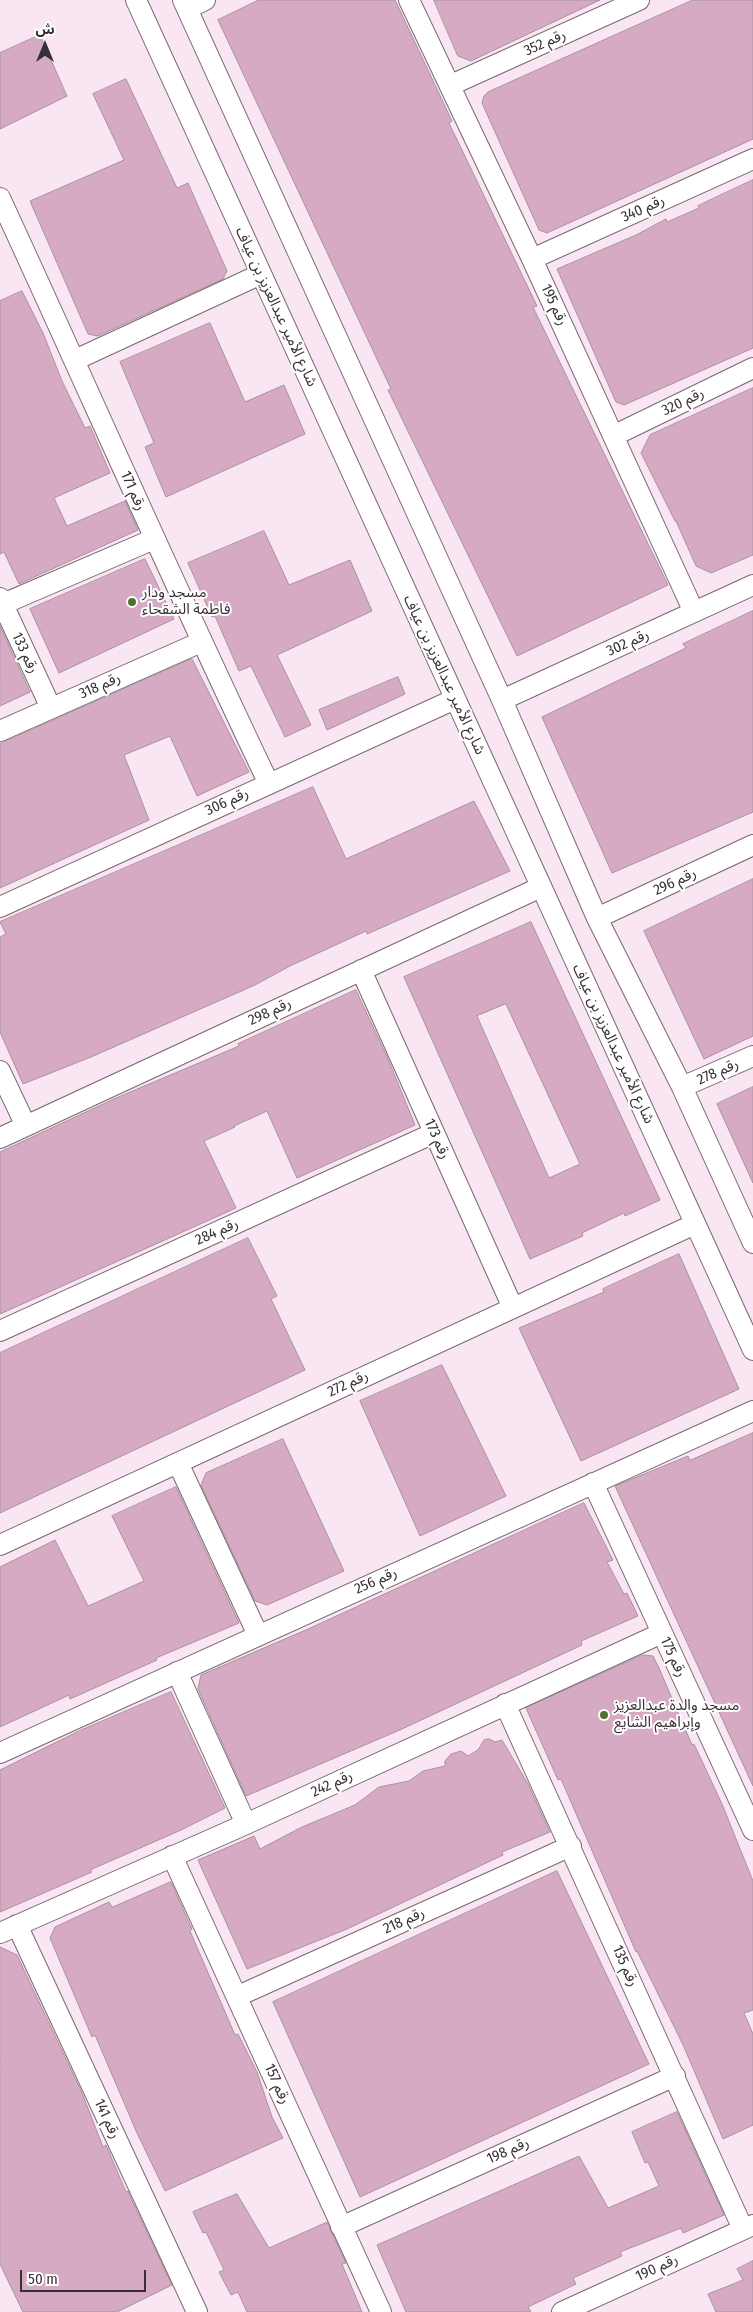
<!DOCTYPE html>
<html>
<head>
<meta charset="utf-8">
<style>
  body { margin:0 }
  #map { position:relative; width:753px; height:2312px; overflow:hidden; background:#fae6f2; font-family:"Fira Sans Condensed","Noto Sans Arabic",sans-serif }
  canvas { display:block }
  .north { position:absolute; left:20px; top:20px; width:50px; height:50px; -webkit-text-stroke:4px #fff; paint-order:stroke; rotate:0deg; font-size:14px; font-weight:700; line-height:20px; text-align:center; color:#373034 }
  .north::after { content:''; display:block; margin:auto; width:18px; height:22px; background:#373034; clip-path:polygon(50% 0,100% 100%,50% 72%,0 100%) }
  .scale { position:absolute; left:20px; top:2270px; width:126px; height:22px; box-sizing:border-box; border:2px solid #373034; border-top:0; padding-left:6px; font-size:15px; line-height:18px; white-space:nowrap; color:#373034; -webkit-text-stroke:4px #fff; paint-order:stroke }
</style>
</head>
<body>
<div id="map">
<canvas width="753" height="2312"></canvas>
<div class="north">ش</div>
<div class="scale">50 m</div>
</div>
<script>
const g = document.querySelector('canvas').getContext('2d');
g.lineJoin = 'round';
function fillPath(path, color) { g.fillStyle = color; g.fill(path, 'evenodd'); }
function strokePath(path, color, width, dash) { g.strokeStyle = color; g.lineWidth = width; g.lineCap = dash ? 'butt' : 'round'; g.setLineDash(dash || []); g.stroke(path); }
function drawText(font, color, halo, rows, align = 'center') {
  g.font = font + ' "Fira Sans Condensed","Noto Sans Arabic",sans-serif'; g.lineWidth = 4; g.setLineDash([]); g.textBaseline = 'middle'; g.strokeStyle = halo; g.fillStyle = color; for (const [text, x, y, turn = 0] of rows) {
    g.save(); g.translate(x, y); g.rotate((+turn || 0) * Math.PI / 180); g.textAlign = isNaN(turn) ? turn : align; if (halo) g.strokeText(text, 0, 0); g.fillText(text, 0, 0); g.restore();
  }
}
const building = new Path2D(`
  M259 0H395L452 121 449 123 537 306 533 307 668 585 517 656 388 390 391 389 218 20Z
  M434 0H600L471 61 458 56Z
  M693 0H753V139L547 233 539 230 482 103 484 96 488 92Z
  M40 35 67 96 0 129V53Z
  M126 79 177 188 188 183 227 271 223 279 98 336 88 334 30 201 124 160 93 94Z
  M753 180V348L624 405 616 402 557 269 636 235 666 219 667 222 699 208 698 206Z
  M22 291 43 333 62 381 85 428 90 426 110 473 54 498 67 526 125 501 138 530 19 584 4 552 0 554V301Z
  M210 323 245 402 284 385 305 434 166 497 145 447 154 443 120 362Z
  M753 388V555L711 573 696 566 676 521H675L641 453 650 435Z
  M264 531 289 585 350 560 372 611 277 655 311 725 285 737 251 666 239 671 215 616 212 617 188 563Z
  M145 559 174 619 59 673 30 609Z
  M753 611V812L612 873 542 717 686 648 683 644Z
  M0 626 30 692 0 706Z
  M192 659 249 772 197 796 170 736 124 755 149 820 0 888V744Z
  M398 677 405 694 327 730 319 710Z
  M313 787 346 859 474 801 510 871 367 934 366 931 290 966 255 985 91 1057 23 1084 0 1032V937L6 934 0 922Z
  M753 879V1036L704 1059 644 931Z
  M531 922 660 1200 625 1216 624 1213 582 1233 583 1236 530 1259 404 977ZM506 1004 580 1164 549 1178 477 1016Z
  M356 990 388 1059 415 1125 297 1178 267 1111 234 1126 235 1127 204 1141 236 1208 0 1314V1152L116 1098 239 1046 238 1044Z
  M753 1087V1183L717 1104Z
  M248 1238 277 1296 271 1299 305 1370 0 1513V1353Z
  M679 1254 739 1389 581 1461 519 1328 604 1292 603 1289Z
  M442 1365 506 1496 420 1536 360 1401Z
  M753 1433V1786L615 1486 688 1456 690 1460Z
  M283 1439 344 1571 267 1605 255 1601 201 1485 206 1473Z
  M176 1487 239 1623 156 1658 157 1660 70 1699 69 1695 0 1727V1567L55 1540 88 1606 95 1603 144 1581 112 1516Z
  M584 1503 613 1560 607 1562 624 1594 627 1593 638 1616 581 1641 582 1645 402 1729 246 1796 198 1689 201 1675 308 1629Z
  M643 1655 653 1656 659 1668 692 1745 694 1744 722 1804 753 1881V2010L744 2013 753 2034V2125L723 2139 684 2047 637 1951 636 1952 561 1779 558 1780 526 1708Z
  M171 1692 225 1808 179 1831 90 1870 92 1872 0 1912V1770L81 1730Z
  M489 1739 495 1742 502 1740 528 1784 550 1832 502 1852 503 1855 347 1929 247 1969 198 1860 254 1836 260 1849 302 1827 355 1805 379 1787 409 1781 423 1771 445 1766V1761L451 1754 461 1751 468 1756 478 1750 484 1740Z
  M557 1871 649 2064 360 2197 273 2002Z
  M171 1882 192 1929 190 1931 235 2035 238 2034 257 2072 272 2117 283 2138 165 2191 137 2133 95 2035 92 2037 50 1938 55 1927 109 1902 112 1907Z
  M0 1947 17 1955 82 2093 103 2147 106 2145 126 2192 128 2191 129 2194 172 2285 117 2312H23L0 2264Z
  M677 2112 724 2215 683 2233 681 2228 620 2252 622 2256 573 2278 576 2284 528 2307 531 2312H406L377 2245 579 2156 608 2208 659 2186 648 2162 645 2163 632 2132Z
  M237 2194 269 2248 327 2222 346 2263 342 2264 362 2312H247L238 2292 231 2295 219 2272 224 2270 206 2232 203 2233 193 2212Z
  M753 2261V2312H716L708 2294 743 2280 737 2269Z`);
const street = new Path2D(`
  M136 0 753 1350
  M183 0 502 700 597 918 682 1087 753 1243
  M409 0 532 259 694 612
  M187 9 205 0
  M451 85 639 0
  M0 198C90 393 176 590 269 784
  M532 259 753 159
  M75 360 261 274
  M613 436 753 368
  M0 598 51 708
  M3 604 154 539
  M502 700 753 585
  M0 731 201 642
  M0 907 455 699
  M597 918 753 845
  M361 970 513 1308
  M0 1071 26 1126
  M682 1087 753 1056
  M0 1138 541 887
  M0 1331 434 1133
  M178 1463 258 1635
  M593 1483 753 1830
  M0 1545 695 1224
  M177 1672 246 1824
  M505 1704 743 2229
  M0 1753 753 1411
  M172 1856 381 2312
  M17 1925 197 2312
  M0 1933 246 1824 662 1633
  M238 1996 571 1846
  M341 2227 675 2076
  M562 2312 753 2225`);
const markers = [
  [132,602,5,"#4d722b"],
  [604,1715,5,"#4d722b"]
];
const streetNames = [
  ["رقم 352",545,43,-24],
  ["رقم 340",643,209,-24],
  ["رقم 195",554,305,65],
  ["شارع الأمير عبدالعزيز بن عياف",276,307,65],
  ["رقم 320",683,402,-26],
  ["رقم 171",133,491,66],
  ["رقم 302",628,643,-24],
  ["رقم 133",25,653,65],
  ["شارع الأمير عبدالعزيز بن عياف",444,675,65],
  ["رقم 318",100,686,-24],
  ["رقم 306",227,802,-25],
  ["رقم 296",675,882,-25],
  ["رقم 298",270,1012,-25],
  ["شارع الأمير عبدالعزيز بن عياف",613,1044,65],
  ["رقم 278",718,1072,-24],
  ["رقم 173",437,1139,66],
  ["رقم 284",217,1232,-24],
  ["رقم 272",348,1384,-25],
  ["رقم 256",376,1581,-24],
  ["رقم 175",673,1657,65],
  ["رقم 242",332,1784,-25],
  ["رقم 218",404,1921,-24],
  ["رقم 135",625,1966,66],
  ["رقم 157",277,2084,66],
  ["رقم 141",107,2119,65],
  ["رقم 198",508,2151,-24],
  ["رقم 190",657,2268,-25]
];
const poiNames = [
  ["مسجد ودار",142,593],
  ["فاطمة الشقحاء",142,610],
  ["مسجد والدة عبدالعزيز",614,1706],
  ["وإبراهيم الشايع",614,1723]
];
fillPath(building, '#d7aac4');
strokePath(building, '#a6939e', 1);
strokePath(street, '#786771', 22);
strokePath(street, '#fff', 20);
for (const [x, y, r, color] of markers) { const dot = new Path2D(); dot.arc(x, y, r, 0, 2 * Math.PI); g.fillStyle = color; g.fill(dot); strokePath(dot, '#fff', 2); }
drawText('15px', '#373034', '#fff', streetNames);
drawText('15px', '#373034', '#fff', poiNames, 'left');
</script>
</body>
</html>
